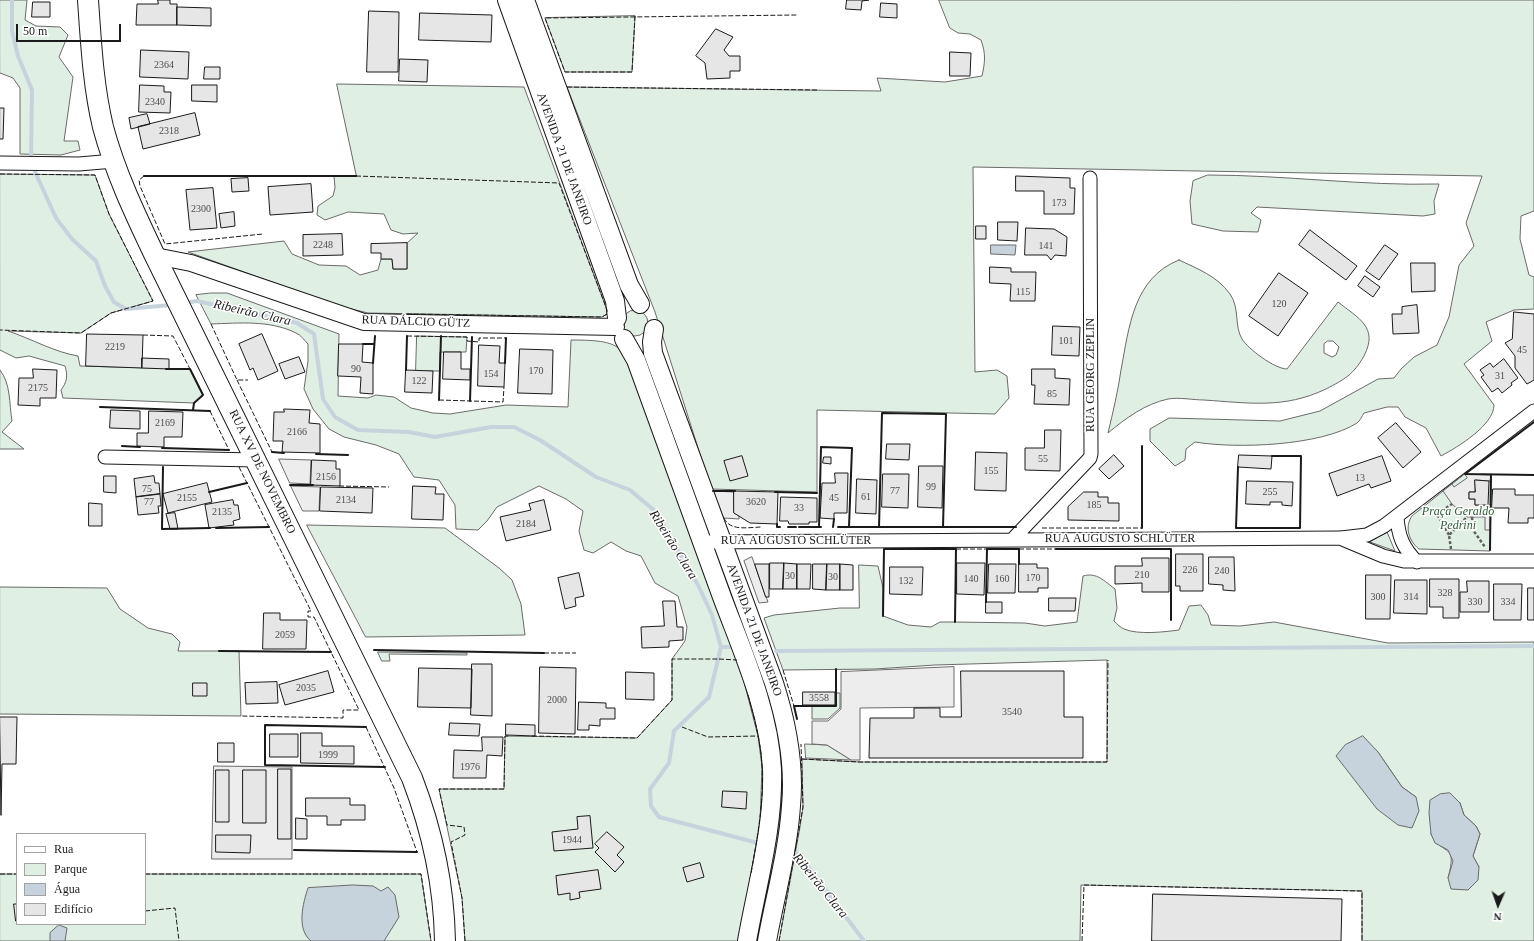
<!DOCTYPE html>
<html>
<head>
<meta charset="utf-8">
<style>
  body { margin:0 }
  #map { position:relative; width:1534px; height:941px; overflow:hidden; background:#fff; font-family:Georgia,serif }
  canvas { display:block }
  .legend { position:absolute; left:16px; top:833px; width:130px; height:92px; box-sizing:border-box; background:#fff; border:1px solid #a3a3a3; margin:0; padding:5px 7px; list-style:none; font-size:12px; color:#1a1a1a }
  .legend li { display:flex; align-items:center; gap:8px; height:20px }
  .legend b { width:20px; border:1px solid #a3a3a3 }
  .north { position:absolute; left:1478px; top:885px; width:40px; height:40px; -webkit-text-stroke:3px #fff; paint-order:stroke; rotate:182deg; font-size:11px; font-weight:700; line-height:16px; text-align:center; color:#1a1a1a }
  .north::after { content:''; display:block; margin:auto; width:14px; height:18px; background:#1a1a1a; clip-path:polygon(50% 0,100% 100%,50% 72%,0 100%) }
  .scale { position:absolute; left:16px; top:24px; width:105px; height:18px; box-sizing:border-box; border:2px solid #1a1a1a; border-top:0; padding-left:5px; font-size:12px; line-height:14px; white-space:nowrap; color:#1a1a1a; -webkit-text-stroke:3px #fff; paint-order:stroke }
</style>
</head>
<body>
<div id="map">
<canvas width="1534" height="941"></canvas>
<ul class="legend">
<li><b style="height:5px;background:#fff"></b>Rua</li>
<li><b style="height:11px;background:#e0efe3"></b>Parque</li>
<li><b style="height:11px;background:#c6d2dc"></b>Água</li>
<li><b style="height:11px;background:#e6e6e6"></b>Edifício</li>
</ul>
<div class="north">N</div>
<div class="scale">50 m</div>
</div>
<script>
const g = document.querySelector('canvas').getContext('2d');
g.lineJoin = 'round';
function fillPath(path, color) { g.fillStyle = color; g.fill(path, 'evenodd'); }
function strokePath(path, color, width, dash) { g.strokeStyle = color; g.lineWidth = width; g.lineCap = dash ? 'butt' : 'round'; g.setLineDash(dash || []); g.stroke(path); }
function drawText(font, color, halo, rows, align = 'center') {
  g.font = font + ' Georgia,serif'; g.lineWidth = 3; g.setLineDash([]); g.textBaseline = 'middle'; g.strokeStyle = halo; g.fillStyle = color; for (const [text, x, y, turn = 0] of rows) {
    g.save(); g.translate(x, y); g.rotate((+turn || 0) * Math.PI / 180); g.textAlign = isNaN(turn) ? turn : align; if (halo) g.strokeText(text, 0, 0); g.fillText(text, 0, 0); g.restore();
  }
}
const green = new Path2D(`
  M0 0H27L25 20 36 26 60 27 68 35 59 57 73 77 64 141H78L80 150 61 155 20 154V88L13 78 0 73Z
  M939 0H1534V211L1521 216 1520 239 1529 275 1534 277V309L1514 310 1486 322 1492 341 1464 364 1494 405C1494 425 1458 447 1441 456L1426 428 1405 417 1398 407H1387L1364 413C1362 416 1360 421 1357 423 1321 446 1236 449 1195 442L1186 449 1185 460 1175 466 1150 441V429L1169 418 1280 421 1320 411 1378 379 1394 378 1401 369 1414 357 1437 345 1449 317 1459 265 1474 246 1466 223 1482 176 973 167 975 372 997 370 1007 376 1009 398 995 414 817 410V492L711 489 655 312 567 87 881 91 877 78 945 82 982 76C985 62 986 54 981 40L970 34 958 33 950 28Z
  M635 16 632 72H565L545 18Z
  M337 84 524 87 607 310V314L602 317 368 313 339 306 188 252 284 241 292 254 319 265 346 266 360 275 378 270 381 259H392L393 269H407V243L418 233 403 234 391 230 384 214 348 212 325 220 317 215 318 206 333 196 335 188 334 176H356Z
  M0 174 95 175 109 214 153 301 111 313 81 333 8 331C32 339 54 352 78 356L80 366 190 369 203 395 194 403 63 398 61 390C67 382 68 376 65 366L29 356 16 358 0 350Z
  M1208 175C1285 175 1362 186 1439 184L1434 201 1435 214 1423 216 1257 207 1251 213 1261 220 1258 232 1223 231 1192 224 1190 201 1193 181Z
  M1179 260C1198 269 1217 276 1230 294 1240 308 1234 326 1242 339 1248 349 1275 369 1287 369L1338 302C1358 318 1379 327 1364 356 1353 375 1345 379 1326 389 1284 409 1249 403 1204 400 1193 400 1179 397 1168 399 1145 404 1126 418 1108 433 1113 412 1118 391 1121 370 1129 328 1133 278 1179 260ZM1328 341H1333L1339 347 1336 355 1332 357 1324 353V344Z
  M211 293H227L339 334 338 396 368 398 376 395 394 397 411 408 433 413 450 414 506 405 568 407 571 340C629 340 622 348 642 397L744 682 758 736 762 767 760 822 739 941H465L462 898 439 789H504L505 736 637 738 672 700V659L685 641 687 627 678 596 655 583 641 556 626 551 611 542 593 553 584 550 579 531 583 511 566 499 539 486 497 507 487 521 478 530 456 529 455 505 439 480 414 477 399 454 376 445 344 437 329 429 313 409 304 389 308 361V344C304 340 301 335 296 333 270 320 239 323 211 324L196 295Z
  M622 323a13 13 0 1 1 26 0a13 13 0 1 1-26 0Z
  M417 336 467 337 466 352H440V371H416Z
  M0 370C11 384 9 403 12 421L2 432 24 449H0Z
  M1465 474 1491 475 1490 551 1419 549C1409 541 1404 527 1412 516Z
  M307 525 445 528 499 568 512 580 521 604 525 635 366 637Z
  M1387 532 1395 551 1370 542Z
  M859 565 878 566 883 588V616L908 625 931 627 940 622H955L1025 623 1045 626 1077 622 1083 576C1097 572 1104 581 1115 589L1117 608 1114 621C1117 624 1121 628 1124 629 1138 635 1164 632 1179 630L1189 606 1201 605 1208 615 1211 625 1240 626 1274 622 1388 643 1534 642V941H1362V891L1081 885 1080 941H779L800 827 803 807 802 759 860 762H1107V660L935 665 875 669 783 670 764 618 774 615 840 608H859ZM1378 752 1402 787 1416 797 1337 756ZM1460 803 1464 815 1476 826 1480 834 1473 856 1479 867 1448 878C1458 841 1443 858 1431 834Z
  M0 587 107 588 120 609 148 628 172 634 180 642 178 651H239L241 716 0 714Z
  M378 652 467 653V655L389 654 390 661H382Z
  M836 693H840V708L828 719H812V706H836Z
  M775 737H779C784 769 784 801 779 834L775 833Z
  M805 744 827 745 851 760 806 758Z
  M771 852H776L759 941H754Z
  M0 874H17V924H145V874H421L431 941H0Z`);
const parking = new Path2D(`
  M279 459 311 460 310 484 290 483Z
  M1465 474 1491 475 1490 481 1475 480V492H1469V499H1475V505H1490V530H1485V517H1467L1452 504 1443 491 1452 484 1454 487 1467 478Z
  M291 486 320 487 319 511H303Z
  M713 491 734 492V513L739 516V519L724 518Z
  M752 557 768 602 759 603 744 561Z
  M954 667V707L860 708V760H851L827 745 812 744V721H828L841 709V672Z
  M214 766 292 767V859H212Z`);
const water = new Path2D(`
  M991 245H1016L1015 255 991 254Z
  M1363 736 1378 752 1402 787 1416 797 1419 811 1412 828 1398 825 1377 809 1336 756 1345 745Z
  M1450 793 1460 803 1464 815 1476 826 1480 834 1473 856 1479 867 1478 880 1468 890 1451 889 1448 878 1453 861 1448 850 1435 843 1431 834 1429 813 1430 800 1440 794Z
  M353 885 373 886 381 891 388 887 395 895 399 917 384 941H311C296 929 303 903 308 888Z
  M59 925 67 928 65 941H50V933Z`);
const stream = new Path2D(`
  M12 0V31L18 56 32 90 31 158 36 174 56 218 72 239 96 261 105 286 114 302 126 309 171 305
  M185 303 197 301 297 323 314 334 323 399 335 417 358 430 409 432 435 437 491 427H514L540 440 596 477 630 490 655 511 698 585 712 615 721 647 709 697 674 731 669 763 650 789 651 806 659 817 762 844
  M721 647H730
  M776 651 1534 646
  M790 851 796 852 810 869 864 941`);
const building = new Path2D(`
  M158 0H170V4H177V25H136L137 4H158Z
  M847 0H869L862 1 861 10 846 9Z
  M33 2H50V17H32Z
  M881 3 897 4V18L880 17Z
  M177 7 211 8V26L177 25Z
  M369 11 399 12 398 72H367Z
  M420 13 492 15 491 42 419 40Z
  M716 29 733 37 724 50 729 56H740V71H730V78L707 79 705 63 696 56Z
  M141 50 189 52 188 79 140 77Z
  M950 52 971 53 970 76H950Z
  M400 59 428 60 427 82 399 81Z
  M205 67H220V79H204Z
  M140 85 164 86V92H171L170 113 139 112Z
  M192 85H217V102L192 101Z
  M0 108H4L3 139H0Z
  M195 113 200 135 143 149 138 127Z
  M147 114 150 124 131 129 129 118Z
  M1016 176 1070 178V188H1075L1074 214H1044V191H1016Z
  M248 178 249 191 232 192 231 179Z
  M311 184 313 212 270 215 268 187Z
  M213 188 217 228 190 230 186 190Z
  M234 212 235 226 221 228 219 214Z
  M998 222H1018L1017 241 998 240Z
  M976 226H986V239H976Z
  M1026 228 1054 229 1067 237 1066 256 1055 255 1051 260 1047 255H1025Z
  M1310 230 1357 266 1346 280 1299 245Z
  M342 234 343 255 303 256V235Z
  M407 243V269H393L392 259H381V253H371V244Z
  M1385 245 1398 254 1379 280 1366 271Z
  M1411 263H1435V291L1412 292Z
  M990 267 1011 268V272H1036L1035 301H1010L1011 284 990 283Z
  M1279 273 1308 293 1278 336 1249 316Z
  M1365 276 1380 287 1373 297 1358 286Z
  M1417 305 1419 333 1393 334 1392 314H1402V307Z
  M1514 312 1534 314V380L1527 384 1515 368V356L1505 343 1512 339Z
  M1053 326 1080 327 1079 356 1052 355Z
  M87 334 143 335 142 368 86 366Z
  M262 334 278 371 258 380 253 368 250 370 239 344Z
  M339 344H363L362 362 373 363V394L360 393 361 377 338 376Z
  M479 345 500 346 499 363H505L504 387 478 386Z
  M520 349 553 350 552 394 518 393Z
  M444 352H461V369H470V380L443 379Z
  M299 357 305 372 285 379 279 364Z
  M142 358 169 359V369L142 368Z
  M1504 359 1518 378 1511 383 1512 385 1502 393 1498 388 1492 392 1481 377 1484 375 1480 370 1490 363 1493 367Z
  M33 369 57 370 56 398H40V406L18 405 19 378H33Z
  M1032 369H1055V378L1070 379 1069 405 1034 404 1035 385H1032Z
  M406 370 433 371 432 393 405 392Z
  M284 409 310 410 309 423 320 424V453L282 452 283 441H273L274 412H284Z
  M111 410 140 411V429L110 428Z
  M149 411 183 412 182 437H164V447L137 446V433H148Z
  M1396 423 1421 452 1403 468 1378 438Z
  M1045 430H1061L1060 471 1025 470V448H1044Z
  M887 444H910L909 460 886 459Z
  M976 452 1007 453 1006 491 975 490Z
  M1114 455 1124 466 1109 479 1099 469Z
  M1239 455 1272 456 1271 469 1238 467Z
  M742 456 748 476 730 481 724 461Z
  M1382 456 1391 481 1371 488 1369 484 1337 496 1329 474Z
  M824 457H831V464L823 463Z
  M312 460 336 461V469H340V486L311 485Z
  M919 466H943L942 508 918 507Z
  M835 473H848L847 513H834V519L820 518 822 483H835Z
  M883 474H909L908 508 882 507Z
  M104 476H116V493L104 492Z
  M154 476 155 483H159L160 494 136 497 134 479Z
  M857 479 877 480 876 514 856 513Z
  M1475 480 1489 481 1488 505H1475V499H1469V492H1475Z
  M1247 481 1293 482 1292 506 1282 505V502H1270V505L1246 504Z
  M207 483 212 502 168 513 163 494Z
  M413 486 436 487 435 494H444L443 520 412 519Z
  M321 487 373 488 372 513 320 511Z
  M1493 489H1515V495H1534V518H1528V523H1508L1509 508H1492Z
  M734 491 778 492 777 524 750 523 734 513Z
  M1084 492H1098V497H1108V503H1119V521L1068 520V507Z
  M160 494 161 506H158L159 513 138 515 136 497Z
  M781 497 817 498V522H809V524H789L788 521H780Z
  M233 500 234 505H238L240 519 233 521 234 525 209 528 205 505Z
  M544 500 551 530 506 541 500 517 531 510 529 504Z
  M89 503 102 504V526H89Z
  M175 513 178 529H170L166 514Z
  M1176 554H1203V591H1180V586H1176Z
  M1209 557H1234L1235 591 1223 590V585L1209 584Z
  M1142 558H1169V592H1142V583L1115 584V566H1142Z
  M770 563H784L783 589H770Z
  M784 563 797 564V589H783Z
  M957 563H985L984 595 957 594Z
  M755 564H769V597H766Z
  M797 564H811L810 589H797Z
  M813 564H827L826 590 813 589Z
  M827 564H840V590H826Z
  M840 564 853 565V590H840Z
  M989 564H1016L1015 593H988Z
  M1019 564H1037V568H1048V588H1038V592H1019Z
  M890 567H923L922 595 890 594Z
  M579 573 584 596 575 598 576 606 565 609 558 578Z
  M1366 575H1391L1390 619H1366Z
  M1430 579H1459V618H1443V607H1430Z
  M1395 580H1427V614L1394 613Z
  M1467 581H1489V612H1460V592H1467Z
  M1494 584H1522L1521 620H1494Z
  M1528 588H1534V620H1528Z
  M1049 598H1076L1075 611H1049Z
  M663 601H675L677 627H683V640L669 641V647L642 648 641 627 664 626Z
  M986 602H1002V613H986Z
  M264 613H280V620H307L306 649H263Z
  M472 664H492V716L471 715Z
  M540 667 576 668 575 734 539 733Z
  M419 668 472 669 471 708 418 707Z
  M328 671 334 692 285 705 279 685Z
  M961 671H1064V717H1083V758H869L870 718H914V708H940V717H961Z
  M626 672 654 673V700L626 699Z
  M277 682 278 703 246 704 245 683Z
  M193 683H207V696H193Z
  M803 692H835V705H803Z
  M579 702 606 703V708H615V719H600V726L589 725V730H578Z
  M0 717H17L16 764H2L1 815Z
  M450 723 480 724 479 736 449 735Z
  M506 724 535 725V736L506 735Z
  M301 733H322V746H354V764L301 763Z
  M270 734H298V757H270Z
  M482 737H503L502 756 487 755 486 778H453L454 750 482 751Z
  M218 743H234V762H218Z
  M278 769H291V839H278Z
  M216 770H229V822H216Z
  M243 770H266V823H243Z
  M723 791 747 792 746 809 722 807Z
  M306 798H350V805H365V820H341V825H327V816H306Z
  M590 816 593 848 554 851 552 832 578 829 577 817Z
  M296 818 307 819V839H296Z
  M607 832 624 847 617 855 624 862 615 872 595 852 599 848 595 844Z
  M216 835H251L250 853 216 852Z
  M700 863 704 877 687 882 683 868Z
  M598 870 601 889 579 892 580 898 570 900V893L558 895 556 876Z
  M1153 894 1342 899 1341 941H1152Z
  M14 904H17V921H16Z`);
const path = new Path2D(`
  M1472 517 1473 530 1485 547
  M1449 535 1437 514 1452 504
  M1451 549 1449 535 1467 517`);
const minor = new Path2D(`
  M0 163 79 164 114 161
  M105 457 256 460
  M1397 516C1398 536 1403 548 1417 562
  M1341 538 1367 535 1384 526 1534 411
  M1012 540 1090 458 1091 454 1090 178
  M703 542 1340 538 1383 556 1404 561H1534`);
const tertiary = new Path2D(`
  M155 256 191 263 364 322 616 327`);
const secondary = new Path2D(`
  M507 0 615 301 617 318
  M525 0 629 285 640 304
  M654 329 652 342 653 353 774 683C787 723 795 764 791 806 788 851 775 897 767 941
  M624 339 636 360C665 439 694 518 722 597 743 653 769 710 772 769 774 827 757 884 747 941`);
const primary = new Path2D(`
  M88 0C91 42 93 85 103 127 115 172 135 214 155 256L412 778C432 830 444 885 445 941`);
const fence = new Path2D(`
  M635 16 632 72H565L545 18 797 15
  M567 87 817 90
  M0 174 95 175 109 214 153 301 111 313 81 333 0 330
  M144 176 139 180 140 186 165 244 263 234
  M356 176 559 183 607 310V314L602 317 407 314
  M211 324 237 380H248
  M143 335 173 336 190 369
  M407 336 467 337V341L479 342V338H506
  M237 380 272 452
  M439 400 503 402 504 387
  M210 411 229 450
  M239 467 311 611H308V617H314L359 710H343V718L241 716
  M339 486 389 487
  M724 518C730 532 750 527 762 527
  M1042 528H1142
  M956 549H987
  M1019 549H1056
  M544 653H576
  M719 659 737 660
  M783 670 794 706
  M748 695C754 718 761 742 762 767 764 803 757 839 751 874
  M366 727 394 788 417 852
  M682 727 708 737 758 736
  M532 736 637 738 672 700V659H718
  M802 759 860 762H1107L1108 660
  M0 874H17
  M145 874H421L431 941
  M145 911 175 908 179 941
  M465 941 462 898 451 842 465 835 464 827 447 825 439 789H504L505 736H508
  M779 941 803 807 801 744
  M1082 941 1084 885 1362 891V941`);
const wall = new Path2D(`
  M144 176H356
  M363 344H374
  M373 363 375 336
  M505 363 506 338
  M166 369H190L203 395 194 403 193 410
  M406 370 407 336
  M439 400 441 336
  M470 401 472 337
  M100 407 210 411
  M1534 422 1465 474 1534 475
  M122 446 140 447
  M1142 446V528
  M162 448 229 450
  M272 452 284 453
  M316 454 348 455
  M163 467 162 529 210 528
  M1238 467 1236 528H1300L1301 456H1272
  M290 485H313
  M713 491H735
  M209 492 247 483
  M775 492 817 493
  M777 524V527H780
  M788 527H796
  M799 527H819
  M821 527H819L821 447 852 448 849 527H838
  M833 527 834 519
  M849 527H1016
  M879 527 882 413 946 414 943 527
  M216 528 269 527
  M1056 549H1171V620
  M1490 550 1491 475
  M986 602 987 549H1019V564
  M883 616 884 549H956L955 622
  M374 650 544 653
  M219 651 331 652
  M797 719 794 706H836V669
  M366 727 265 725V765L385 767
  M294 850 417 852`);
const numberNames = [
  ["2364",164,65],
  ["2340",155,102],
  ["2318",169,131],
  ["173",1059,203],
  ["2300",201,209],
  ["2248",323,245],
  ["141",1046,246],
  ["115",1023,292],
  ["120",1279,304],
  ["101",1066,341],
  ["2219",115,347],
  ["45",1522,350],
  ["90",356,369],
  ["170",536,371],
  ["154",491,374],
  ["31",1500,376],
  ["122",419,381],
  ["2175",38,388],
  ["85",1052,394],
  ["2169",165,423],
  ["2166",297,432],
  ["55",1043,459],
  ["155",991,471],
  ["2156",326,477],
  ["13",1360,478],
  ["99",931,487],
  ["75",147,489],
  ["77",895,491],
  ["255",1270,492],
  ["61",866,497],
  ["2155",187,498],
  ["45",834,498],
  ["2134",346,500],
  ["77",149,502],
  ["3620",756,502],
  ["185",1094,505],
  ["33",799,508],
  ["2135",222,512],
  ["2184",526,524],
  ["226",1190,570],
  ["240",1222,571],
  ["210",1142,575],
  ["30",790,576],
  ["30",833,577],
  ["170",1033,578],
  ["140",971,579],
  ["160",1002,579],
  ["132",906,581],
  ["328",1445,593],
  ["300",1378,597],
  ["314",1411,597],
  ["330",1475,602],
  ["334",1508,602],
  ["2059",285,635],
  ["2035",306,688],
  ["3558",819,698],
  ["2000",557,700],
  ["3540",1012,712],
  ["1999",328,755],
  ["1976",470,767],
  ["1944",572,840]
];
const streetNames = [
  ["AVENIDA 21 DE JANEIRO",564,159,70],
  ["RUA DÁLCIO GÜTZ",416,322,2],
  ["RUA GEORG ZEPLIN",1091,375,-90],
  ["RUA XV DE NOVEMBRO",262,472,64],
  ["RUA AUGUSTO SCHLÜTER",1120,539],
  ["RUA AUGUSTO SCHLÜTER",796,541],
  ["AVENIDA 21 DE JANEIRO",754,630,70]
];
const parkNames = [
  ["Praça Geraldo",1458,512],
  ["Pedrini",1458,526]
];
const waterNames = [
  ["Ribeirão Clara",252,313,13],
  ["Ribeirão Clara",673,545,58],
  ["Ribeirão Clara",820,886,51]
];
fillPath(green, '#e0efe3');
strokePath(green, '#6a6a6a', 1);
fillPath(parking, '#ededed');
strokePath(parking, '#6a6a6a', 1);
fillPath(water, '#c6d2dc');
strokePath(water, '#6a6a6a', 1);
strokePath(stream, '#c6d2dc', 4);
fillPath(building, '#e6e6e6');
strokePath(building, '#1a1a1a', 1);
strokePath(minor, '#1a1a1a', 15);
strokePath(tertiary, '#1a1a1a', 18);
strokePath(secondary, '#1a1a1a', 20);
strokePath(primary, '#1a1a1a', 22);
strokePath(path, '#5f5f5f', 2.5, [3, 2]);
strokePath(minor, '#fff', 13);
strokePath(tertiary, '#fff', 16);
strokePath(secondary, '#fff', 18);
strokePath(primary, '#fff', 20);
strokePath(fence, '#1a1a1a', 1, [5, 2]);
strokePath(wall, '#1a1a1a', 2);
drawText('10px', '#4d4d4d', null, numberNames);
drawText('12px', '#1a1a1a', '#fff', streetNames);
drawText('italic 12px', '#2b5a34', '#fff', parkNames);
drawText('italic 13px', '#1a1a1a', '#fff', waterNames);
</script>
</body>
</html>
